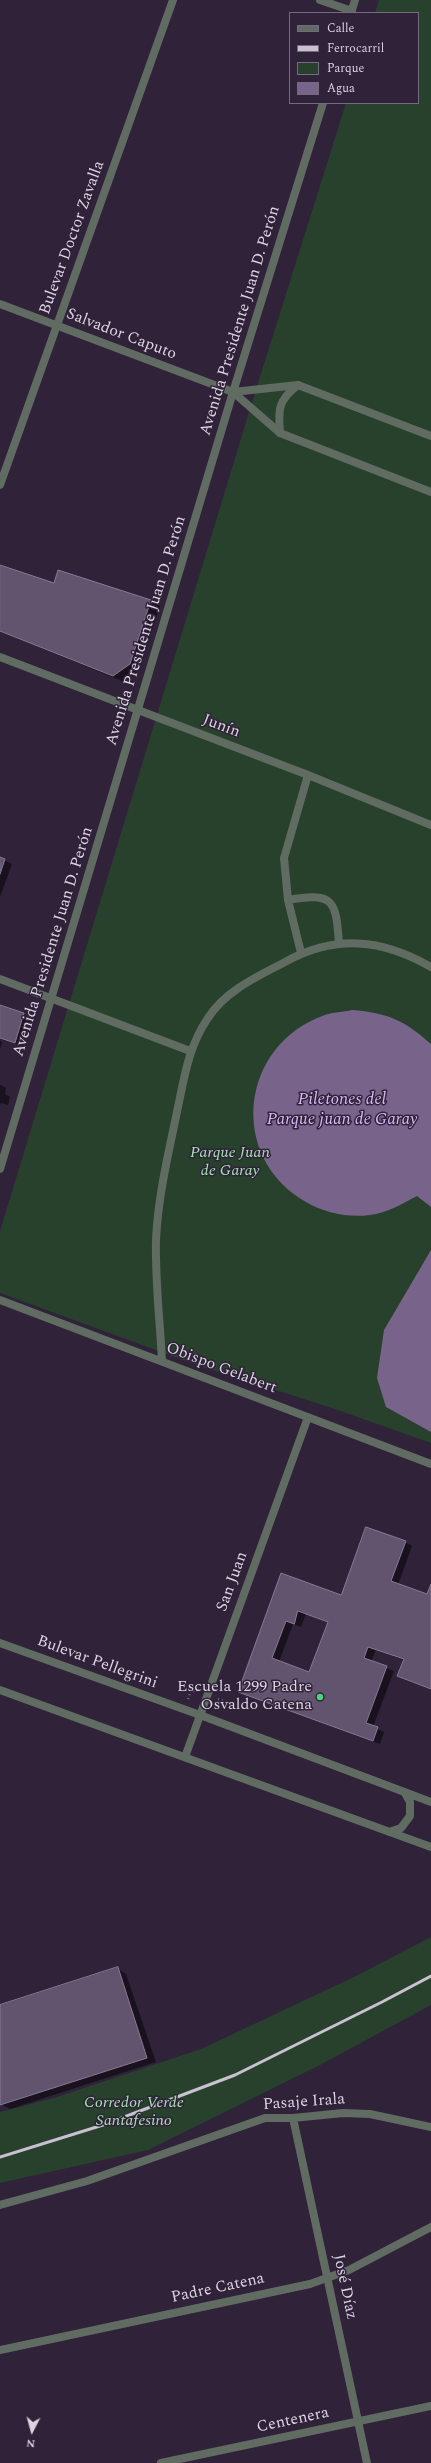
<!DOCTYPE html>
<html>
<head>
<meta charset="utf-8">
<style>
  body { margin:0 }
  #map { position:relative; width:431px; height:2463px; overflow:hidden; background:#2f2239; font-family:Spectral,serif }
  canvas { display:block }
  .legend { position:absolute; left:289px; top:12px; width:130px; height:92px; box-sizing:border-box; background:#2f2239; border:1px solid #74697d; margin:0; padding:5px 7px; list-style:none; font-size:12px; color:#dcd4e3 }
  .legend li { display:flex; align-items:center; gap:8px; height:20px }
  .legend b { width:20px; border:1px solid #74697d }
  .north { position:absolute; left:12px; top:2411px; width:40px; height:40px; -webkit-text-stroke:3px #2f2239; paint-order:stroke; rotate:186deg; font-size:11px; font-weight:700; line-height:16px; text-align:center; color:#dcd4e3 }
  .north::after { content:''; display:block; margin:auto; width:14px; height:18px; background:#dcd4e3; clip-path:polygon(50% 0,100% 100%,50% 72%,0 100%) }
</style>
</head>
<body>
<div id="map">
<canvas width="431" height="2463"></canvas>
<ul class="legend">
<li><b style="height:5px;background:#606b62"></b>Calle</li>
<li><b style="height:5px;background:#c9c1d1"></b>Ferrocarril</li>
<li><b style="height:11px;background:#28412d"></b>Parque</li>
<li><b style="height:11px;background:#78638a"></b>Agua</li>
</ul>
<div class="north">N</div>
</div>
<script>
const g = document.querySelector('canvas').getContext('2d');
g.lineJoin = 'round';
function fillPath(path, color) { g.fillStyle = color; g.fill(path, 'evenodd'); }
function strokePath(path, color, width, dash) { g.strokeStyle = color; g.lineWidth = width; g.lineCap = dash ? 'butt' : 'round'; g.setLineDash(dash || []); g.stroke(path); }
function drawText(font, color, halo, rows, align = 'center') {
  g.font = font + ' Spectral,serif'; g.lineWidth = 3; g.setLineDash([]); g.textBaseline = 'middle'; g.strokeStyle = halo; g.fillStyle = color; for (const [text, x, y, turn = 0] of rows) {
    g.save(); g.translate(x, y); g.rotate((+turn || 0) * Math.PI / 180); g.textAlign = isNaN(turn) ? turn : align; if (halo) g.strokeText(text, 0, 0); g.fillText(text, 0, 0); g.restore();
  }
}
const green = new Path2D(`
  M379 0H431V1443L332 1408 194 1364 0 1293V1231L253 399 346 103H418V13H375Z
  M431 1937V2005L320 2065 148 2150 0 2183V2112L54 2098 201 2049 356 1976Z`);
const water = new Path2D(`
  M352 1010C388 1013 404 1020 431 1044V1207L417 1196C402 1204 387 1213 370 1215 348 1218 325 1213 306 1202 227 1157 240 1044 325 1015 333 1012 343 1012 352 1010Z
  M431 1250V1432L386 1407 377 1378 384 1330Z`);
const shadow = new Path2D(`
  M0 566 55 584 59 571 151 601 160 606 139 669 122 681 0 631Z
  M0 858 12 864 0 897Z
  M0 1006 30 1018 23 1046 0 1039Z
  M0 1041 2 1042 0 1049Z
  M0 1085 6 1088 5 1094 10 1097 8 1105 1 1103 0 1106Z
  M405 1542 412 1546 398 1585 428 1595 431 1587V1689L398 1676 404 1660 376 1650 371 1662 394 1671 373 1727 384 1732 380 1744 239 1691 282 1574 342 1596ZM306 1614 329 1623 310 1673 279 1662 293 1624 301 1627Z
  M117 1968 126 1974 156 2062 10 2109 1 2104 0 2006Z`);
const building = new Path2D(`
  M0 565 54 583 58 570 151 600 130 664 113 676 0 631Z
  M0 857 5 859 0 874Z
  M0 1005 24 1013 15 1043 0 1038Z
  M366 1527 406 1541 391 1581 427 1594 431 1584V1689L397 1676 404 1659 368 1647 364 1658 387 1666 366 1723 378 1727 373 1741 238 1692 281 1573 341 1595ZM298 1611 328 1622 309 1672 272 1658 286 1621 294 1624Z
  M118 1967 147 2058 0 2105V2005Z`);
const path = new Path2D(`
  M188 1699 191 1690 196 1692
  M218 1699 227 1702 224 1711`);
const service = new Path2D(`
  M280 433C278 410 278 400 298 385`);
const minor = new Path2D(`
  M320 0 352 11
  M351 13 355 0
  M233 392 323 103
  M233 392 280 433 431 492
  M233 392 298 385 431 436
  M0 485 173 0
  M138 710 308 775 431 825
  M288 900C334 892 336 900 339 944
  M301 953 288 900 284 858 308 775
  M0 979 190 1051
  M0 1300 431 1464
  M162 1361C160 1321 155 1280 156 1240 158 1197 168 1155 177 1112 184 1079 188 1047 208 1018 225 991 258 976 285 962 336 934 382 939 431 967
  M185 1757 308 1417
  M293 2118 367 2463
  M0 2205 87 2181 265 2118H293L343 2113 370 2114 431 2127
  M0 2350 310 2284 349 2270 431 2227
  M161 2463 431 2406`);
const tertiary = new Path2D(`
  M0 304 233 392 0 1169
  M0 657 138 710
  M0 1643 200 1715 431 1802
  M0 1690 431 1847
  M389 1832 401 1828 410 1816V1802L405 1793`);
const rail = new Path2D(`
  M0 2157 103 2125 235 2075 382 2002 431 1976`);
const markers = [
  [320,1697,4,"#4cd676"]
];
const streetNames = [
  ["Bulevar Doctor Zavalla",73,238,-70],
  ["Avenida Presidente Juan D. Perón",241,321,-73],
  ["Salvador Caputo",121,335,21],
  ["Avenida Presidente Juan D. Perón",147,631,-73],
  ["Junín",221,727,21],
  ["Avenida Presidente Juan D. Perón",54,942,-73],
  ["Obispo Gelabert",221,1369,21],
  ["San Juan",233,1582,-70],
  ["Bulevar Pellegrini",97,1663,20],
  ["Pasaje Irala",304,2103,-4],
  ["José Díaz",344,2287,78],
  ["Padre Catena",218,2289,-12],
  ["Centenera",293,2421,-12]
];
const parkNames = [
  ["Parque Juan",230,1154],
  ["de Garay",230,1172],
  ["Corredor Verde",134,2104],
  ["Santafesino",134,2122]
];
const poiNames = [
  ["Escuela 1299 Padre",312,1688],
  ["Osvaldo Catena",312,1706]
];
const waterNames = [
  ["Piletones del",342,1101],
  ["Parque juan de Garay",342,1121]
];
fillPath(green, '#28412d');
fillPath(water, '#78638a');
fillPath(shadow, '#0007');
fillPath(building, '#62546e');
strokePath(building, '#877994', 1);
strokePath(path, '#756a7e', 2.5, [1, 3]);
strokePath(service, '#606b62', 8);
strokePath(minor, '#606b62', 8);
strokePath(tertiary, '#606b62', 8);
strokePath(rail, '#c9c1d1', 3);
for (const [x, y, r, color] of markers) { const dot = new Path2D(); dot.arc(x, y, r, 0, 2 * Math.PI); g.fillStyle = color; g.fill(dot); strokePath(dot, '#2f2239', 1.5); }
drawText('16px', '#dcd4e3', '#2f2239', streetNames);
drawText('italic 16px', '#a4e3b1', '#2f2239', parkNames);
drawText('16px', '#dcd4e3', '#2f2239', poiNames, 'right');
drawText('italic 17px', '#dab8f7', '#2f2239', waterNames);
</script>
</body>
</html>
